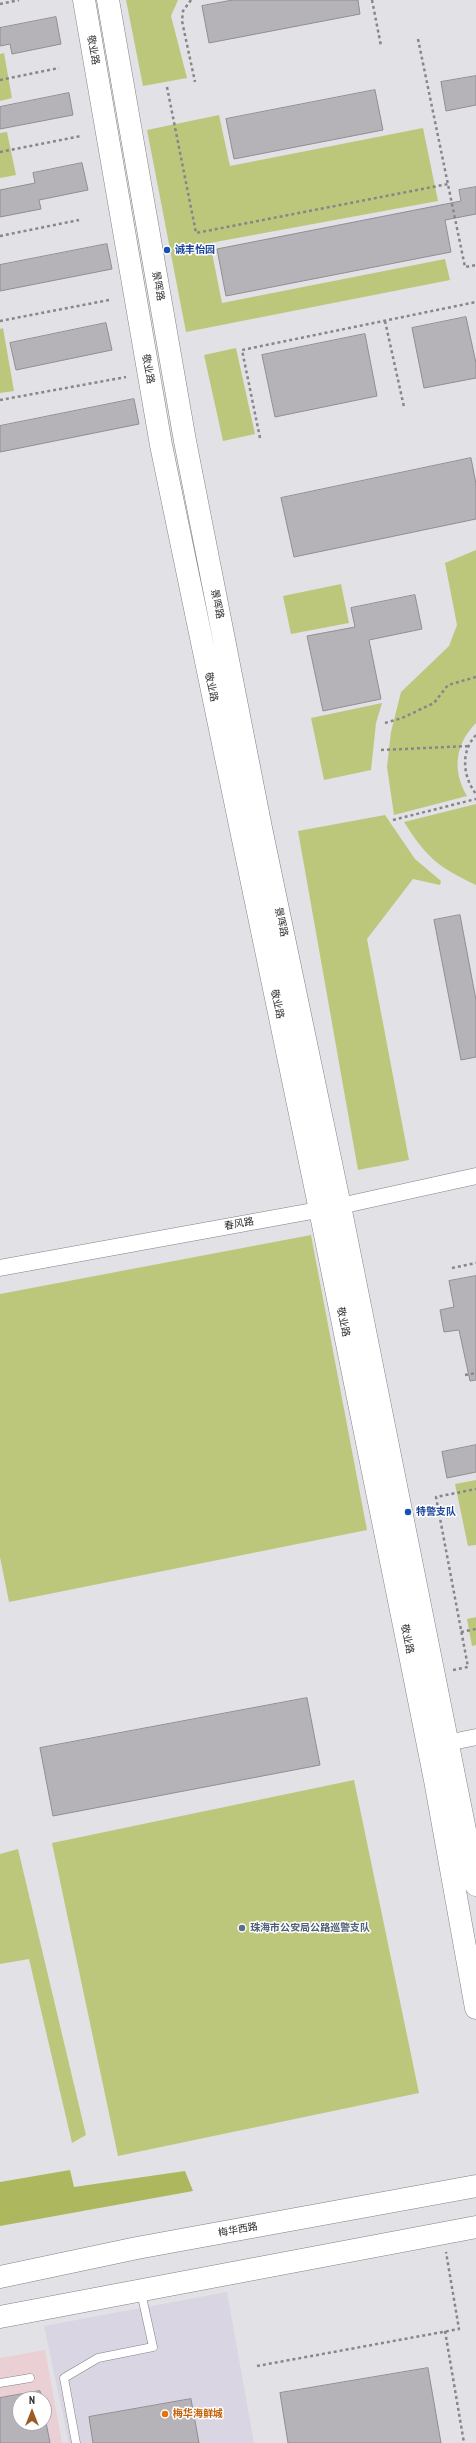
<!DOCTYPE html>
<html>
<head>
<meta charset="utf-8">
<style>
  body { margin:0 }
  #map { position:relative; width:476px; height:2443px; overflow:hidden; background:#e2e1e6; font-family:"PT Sans Narrow",sans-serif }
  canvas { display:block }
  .north { position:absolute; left:12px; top:2391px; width:40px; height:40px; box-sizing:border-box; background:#fff; border:1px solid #acabac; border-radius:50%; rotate:0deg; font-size:11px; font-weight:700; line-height:16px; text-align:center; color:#2f2e30 }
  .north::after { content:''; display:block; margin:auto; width:14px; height:18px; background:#9c5b26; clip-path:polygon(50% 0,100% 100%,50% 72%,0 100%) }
</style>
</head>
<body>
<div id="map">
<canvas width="476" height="2443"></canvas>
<div class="north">N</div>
</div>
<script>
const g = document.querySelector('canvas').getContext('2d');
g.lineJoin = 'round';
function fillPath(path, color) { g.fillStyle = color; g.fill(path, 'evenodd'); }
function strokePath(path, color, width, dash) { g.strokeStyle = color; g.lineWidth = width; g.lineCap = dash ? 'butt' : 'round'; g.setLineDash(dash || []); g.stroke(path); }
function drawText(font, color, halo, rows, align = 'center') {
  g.font = font + ' "PT Sans Narrow","Noto Sans SC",sans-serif'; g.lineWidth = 3; g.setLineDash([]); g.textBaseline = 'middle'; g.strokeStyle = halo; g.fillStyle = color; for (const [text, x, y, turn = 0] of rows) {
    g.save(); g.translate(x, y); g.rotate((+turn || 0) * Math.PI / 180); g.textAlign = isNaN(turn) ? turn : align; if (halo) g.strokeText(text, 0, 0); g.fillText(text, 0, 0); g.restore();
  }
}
const built = new Path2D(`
  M227 2292 254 2443H69L44 2326Z`);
const industrial = new Path2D(`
  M45 2350 62 2443H0V2358ZM20 2399H44V2423H20Z`);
const green = new Path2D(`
  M126 0H178L171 16 187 78 143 86Z
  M4 53 12 98 0 101V54Z
  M219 115 230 166 423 128 438 201 210 243 222 303 445 259 450 280 186 332 147 130Z
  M7 132 16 175 0 178V133Z
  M3 328 14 391 0 393V329Z
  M236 348 255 434 223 441 204 355Z
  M476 550V723C455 744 452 771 467 796L394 815 387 767 391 732 401 692 449 646 457 625 445 563Z
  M341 584 349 623 291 634 283 596Z
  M382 703 376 723 371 770 324 780 311 718Z
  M476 804V885C438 867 426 857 404 822Z
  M385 815 415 859 441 881 440 885 413 879 367 939 409 1160 358 1170 298 831Z
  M311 1235 367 1530 9 1602 0 1557V1294Z
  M476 1480V1545L468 1546 455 1484Z
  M476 1617V1645L472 1646 467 1619Z
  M354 1780 419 2093 118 2156 52 1843Z
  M18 1849 86 2135 72 2143 29 1959 0 1964V1854Z`);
const forest = new Path2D(`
  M70 2170 74 2187 185 2171 193 2191 0 2226V2182Z`);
const building = new Path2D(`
  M233 0H358L360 14 209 43 202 6Z
  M56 17 61 44 12 54 10 44 0 46V28Z
  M476 76V105L446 111 441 82Z
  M375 90 383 130 234 159 226 119Z
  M69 93 73 115 0 129V107Z
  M82 163 88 190 39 200 41 209 0 217V190L35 183 33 173Z
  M476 187V214L445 220 451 252 226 296 217 249 461 201 459 190Z
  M107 244 112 269 0 291V265Z
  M466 317 476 363V378L424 388 412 328Z
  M106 323 112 350 16 370 10 343Z
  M365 334 377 396 275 417 262 355Z
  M134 399 139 424 0 452V426Z
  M471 458 476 484V519L294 557 281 498Z
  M415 595 422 629 369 640 381 699 323 711 307 636 355 627 351 608Z
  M460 915 476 1000V1057L461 1060 434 920Z
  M476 1276V1380L470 1381 459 1330 444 1332 440 1310 454 1307 449 1281Z
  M476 1445V1472L447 1478 442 1452Z
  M307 1698 320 1765 53 1816 40 1748Z
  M428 2368 441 2443H288L280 2393Z
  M40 2391 42 2399H20V2423H44V2412L50 2443H0V2398Z
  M191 2399 199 2443H93L89 2417Z`);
const path = new Path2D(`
  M191 0 183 11 182 21 195 82
  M372 0 381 46
  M0 4 19 0
  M418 39 465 267 476 265
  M0 80 59 68
  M167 87 196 233 448 184
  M0 152 81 136
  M0 236 79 220
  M0 321 109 300
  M385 321 404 407
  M0 400 126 377
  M260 438 242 350 476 302
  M385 723 402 718 434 703 448 685 476 677
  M476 735C460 752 463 777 476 794
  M381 750 469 746
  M393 820 476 799
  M452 1268 476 1263
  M465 1375 476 1373
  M461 1632 476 1629
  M453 1670 468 1667 436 1497 476 1489
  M445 2331 464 2443
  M257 2366 459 2329 446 2252`);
const service = new Path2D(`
  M0 2383 30 2378
  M76 2443 64 2378 98 2358 153 2347 141 2292`);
const minor = new Path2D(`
  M0 1268 340 1206 476 1176
  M447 1743 476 1737`);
const secondary = new Path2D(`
  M84 0 161 445 320 1210 410 1655 435 1780 476 2008
  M108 0 185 441 261 828 340 1206 476 1885`);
const primary = new Path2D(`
  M0 2277 137 2248 476 2186
  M0 2317 476 2227`);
const markers = [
  [167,250,4,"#1a4fb4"],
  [408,1512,4,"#1a4fb4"],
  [242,1928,4,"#5c6f8a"],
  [165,2414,4,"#e8710a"]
];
const streetNames = [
  ["敬业路",93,50,80],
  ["景晖路",158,286,80],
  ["敬业路",148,369,80],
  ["景晖路",217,604,79],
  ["敬业路",211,687,78],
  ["景晖路",281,922,78],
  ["敬业路",277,1004,78],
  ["春风路",239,1224,-10],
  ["敬业路",343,1322,79],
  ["敬业路",407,1639,79],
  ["梅华西路",238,2230,-10]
];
const transitNames = [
  ["诚丰怡园",175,250],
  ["特警支队",416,1512]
];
const serviceNames = [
  ["珠海市公安局公路巡警支队",250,1928]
];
const foodNames = [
  ["梅华海鲜城",173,2414]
];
fillPath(built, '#dad5e2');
fillPath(industrial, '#ead0d5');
fillPath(green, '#bdc77c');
fillPath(forest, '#adb75e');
fillPath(building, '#b5b3b8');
strokePath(building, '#908e93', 1);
strokePath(service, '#818085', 9);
strokePath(minor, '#818085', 17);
strokePath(secondary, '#818085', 23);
strokePath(primary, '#818085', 23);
strokePath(path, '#878689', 2.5, [3, 3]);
strokePath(service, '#fff', 8);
strokePath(minor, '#fff', 16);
strokePath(secondary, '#fff', 22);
strokePath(primary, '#fff', 22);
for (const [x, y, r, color] of markers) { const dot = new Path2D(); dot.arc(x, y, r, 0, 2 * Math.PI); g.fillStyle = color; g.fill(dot); strokePath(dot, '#fff', 1.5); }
drawText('10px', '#2f2e30', '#fff', streetNames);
drawText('bold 10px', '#164399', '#fff', transitNames, 'left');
drawText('bold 10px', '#4e5e75', '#fff', serviceNames, 'left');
drawText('bold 10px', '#c56008', '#fff', foodNames, 'left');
</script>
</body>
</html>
